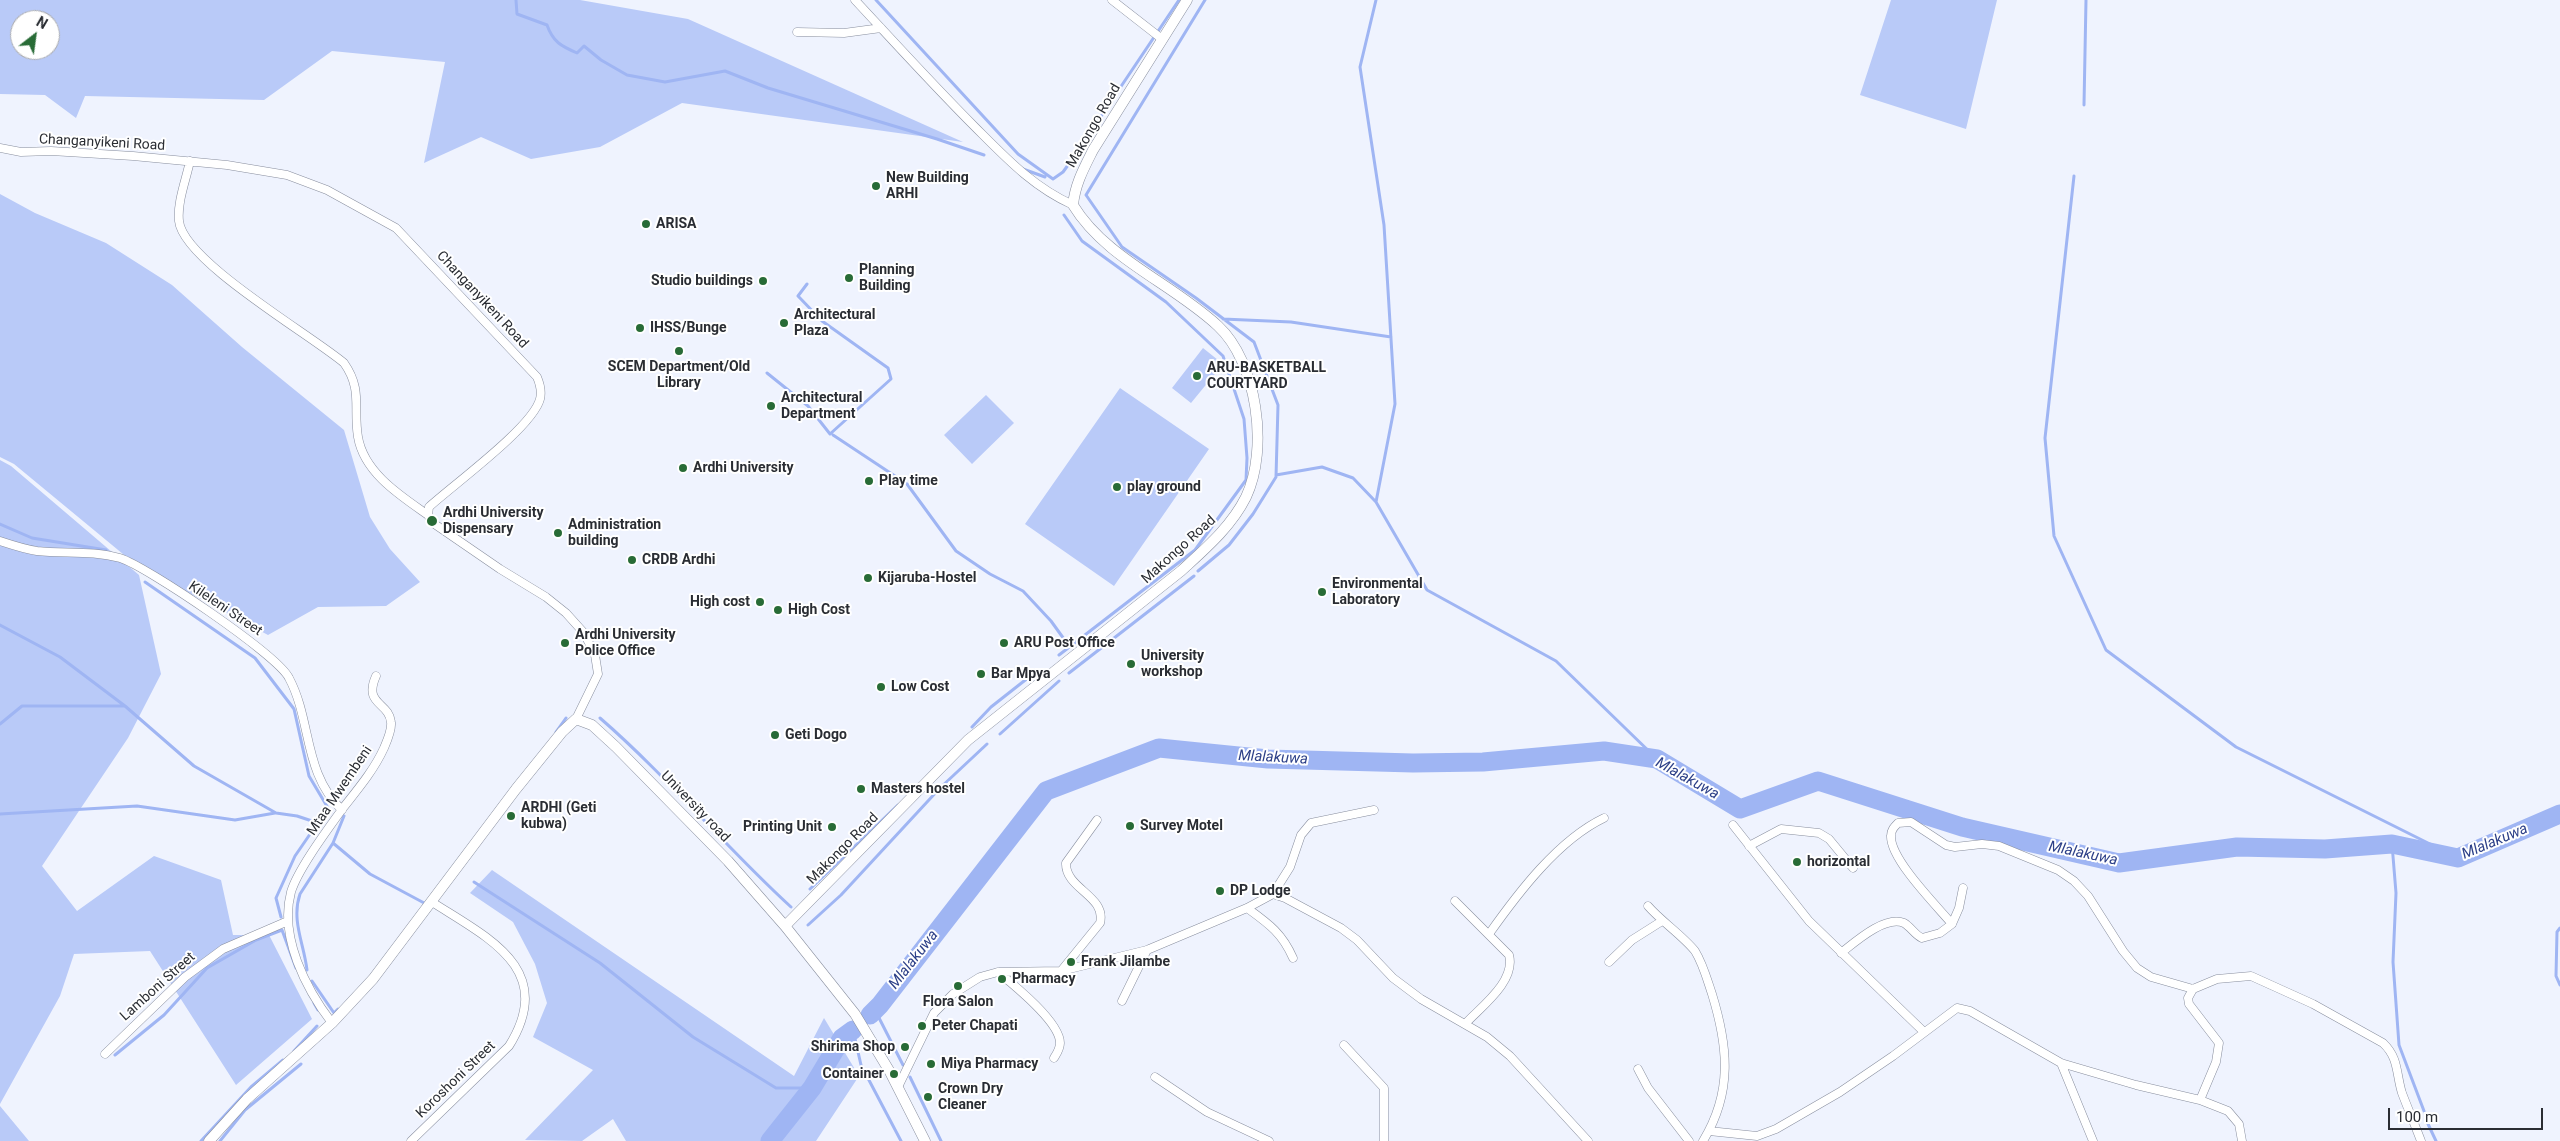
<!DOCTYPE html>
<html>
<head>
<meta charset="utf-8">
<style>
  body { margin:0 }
  #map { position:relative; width:2560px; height:1141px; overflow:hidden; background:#eff3fe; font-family:Roboto,sans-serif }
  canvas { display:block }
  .north { position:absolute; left:10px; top:10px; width:50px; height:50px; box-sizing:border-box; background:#fff; border:1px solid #aaabad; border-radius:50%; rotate:30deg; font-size:14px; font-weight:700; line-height:20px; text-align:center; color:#2a2d33 }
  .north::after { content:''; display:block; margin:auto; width:18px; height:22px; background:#286b36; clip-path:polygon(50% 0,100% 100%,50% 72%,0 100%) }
  .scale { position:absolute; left:2388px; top:1108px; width:155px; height:22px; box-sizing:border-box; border:2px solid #2a2d33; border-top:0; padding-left:6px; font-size:15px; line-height:18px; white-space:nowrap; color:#2a2d33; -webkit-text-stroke:4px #fff; paint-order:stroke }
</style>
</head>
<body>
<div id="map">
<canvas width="2560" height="1141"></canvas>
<div class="north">N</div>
<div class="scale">100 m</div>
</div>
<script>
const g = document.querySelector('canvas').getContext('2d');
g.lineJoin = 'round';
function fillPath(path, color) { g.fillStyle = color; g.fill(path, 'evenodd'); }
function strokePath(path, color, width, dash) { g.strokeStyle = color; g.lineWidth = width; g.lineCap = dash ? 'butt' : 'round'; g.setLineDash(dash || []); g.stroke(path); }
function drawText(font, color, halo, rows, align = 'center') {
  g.font = font + ' Roboto,sans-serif'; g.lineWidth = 4; g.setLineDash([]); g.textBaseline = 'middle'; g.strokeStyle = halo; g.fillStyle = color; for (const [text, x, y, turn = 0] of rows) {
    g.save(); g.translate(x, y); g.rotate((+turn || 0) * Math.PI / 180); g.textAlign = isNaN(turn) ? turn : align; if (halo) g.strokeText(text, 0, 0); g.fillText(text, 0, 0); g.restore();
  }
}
const green = new Path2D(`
  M0 0H580L688 19 963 142 682 103 600 147 531 159 481 137 424 163 445 62 332 51 264 100 85 96 76 118 45 95 0 94ZM20 20H50V50H20Z
  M1891 0H1997L1966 129 1860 95Z
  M0 194 35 213 106 243 172 285 242 347 344 430 370 517 390 549 420 582 386 606 318 607 268 635 135 564 14 464 0 457Z
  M1203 348 1223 364 1191 403 1172 388Z
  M1120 388 1209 449 1114 586 1025 524Z
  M986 395 1014 423 972 464 944 435Z
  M0 460 11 466 139 575 161 674 128 738 42 866 77 911 154 856 221 880 233 935H269L312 1019 236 1085 150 951 74 954 60 996 0 1104Z
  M492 870 794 1076 824 1018 859 1076 816 1141H626L613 1119 582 1141 525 1140 593 1070 533 1037 547 1003 535 964 513 922 470 893Z
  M0 1106 29 1141H0Z`);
const stream = new Path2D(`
  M516 0 517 14 547 25C553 42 561 46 577 53L584 46 601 60 627 75 665 82 725 71 768 88 937 139 984 155
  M876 0 1018 154 1053 179
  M1376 0 1360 67 1384 225 1395 404 1376 502 1427 590 1556 661 1657 759
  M2084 105 2086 0
  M1023 169 1045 177
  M2074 176 2045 438 2054 536 2106 650 2236 747 2458 858
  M1053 179 1063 172 1071 161 1179 0
  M1223 319 1291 322 1391 337
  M767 373 808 406 830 434 891 379 888 368 822 321 798 296 807 284
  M833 435 907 484 956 551 990 574 1023 591 1051 621 1069 646
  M1276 475 1322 467 1353 478 1376 502
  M0 524 32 538 106 550
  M1198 571 1229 545 1253 514 1276 477 1278 405 1254 342 1196 298 1122 247 1086 195 1205 0
  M145 582 255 658 294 709 309 776 328 808 295 856 276 898 281 917
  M0 625 60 657 125 706 194 766 276 813 297 816 318 823
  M1059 655 1195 550 1246 480 1247 458 1244 419 1223 356 1166 302 1082 241 1064 215
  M1069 673 1194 576
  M600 718C668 777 725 847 791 907
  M0 724 22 706H125
  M972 727 991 707 1038 670
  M556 732 566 718
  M1000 734 1059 681
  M0 814 137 806 235 820 275 813
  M333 843 370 874 426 904
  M2392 844 2396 893 2393 962 2399 1045 2424 1111
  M474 882 600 963 693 1037 776 1088H812
  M810 889 898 805
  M808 925 841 895 940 788 987 744
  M2560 928 2557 932 2556 976 2560 985
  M307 970C304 944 291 920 300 894L333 843 344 816
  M312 981 334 1013 338 1009
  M314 1003 318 1010
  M875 1010 903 1065
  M853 1030 861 1065 901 1141
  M294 1051 317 1026
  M115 1055 164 1015 207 968 256 940 282 930 296 968
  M910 1077 941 1141
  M2428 1124 2436 1141
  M201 1141 251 1087 283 1060
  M220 1141 245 1110 301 1064`);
const river = new Path2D(`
  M870 1015 880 1005 1046 791 1159 748 1268 759 1413 763 1483 762 1604 751 1657 759 1740 809 1818 781 1962 827 2119 863 2237 847 2325 849 2392 844 2458 858 2560 814
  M770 1141 812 1088 842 1038 853 1030`);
const minor = new Path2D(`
  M855 0C895 43 934 86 975 127 1006 158 1033 187 1073 205
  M1112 0 1162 39
  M797 32 844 33 881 28
  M0 148 21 152 51 151 133 156 227 165 287 175 327 190 396 228 537 377C540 384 542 391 540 399 533 427 453 485 429 507L428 515 433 523 500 569 546 597 566 613 584 633 595 655 598 674 576 719
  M190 161C186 180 177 202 179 221 183 261 311 335 344 363 363 390 353 408 358 437 364 473 401 496 428 515
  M0 541C12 545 24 549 37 551 65 554 92 550 120 558 146 566 278 655 289 678 312 721 303 773 342 810
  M1733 825 1809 921 1924 1032
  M1749 846 1781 829 1819 833 1829 839 1853 868
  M1273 894 1290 867 1301 835 1311 823 1374 810
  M1455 901 1509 955C1516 981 1482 1006 1466 1023
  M1648 906C1661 921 1683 936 1695 951 1703 964 1707 979 1712 994 1728 1046 1733 1092 1703 1141
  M1247 908C1269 924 1282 933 1293 958
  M1952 924 1959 908 1963 888
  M1489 934C1518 893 1558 840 1604 818
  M1841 953C1855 942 1885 915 1904 923 1911 927 1915 935 1922 938L1940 933 1952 924C1936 905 1890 859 1891 836 1891 830 1894 827 1898 823L1911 822 1946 845 1955 847 1982 844 1999 846 2058 870 2074 881 2088 896 2123 951 2137 968 2151 977 2193 989 2217 979 2251 976 2313 1004 2383 1043C2399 1058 2396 1074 2402 1093 2408 1109 2415 1125 2421 1141
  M1609 962 1632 940 1662 921
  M1061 971 1100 923C1107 896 1065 889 1066 863L1097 820
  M998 972C1014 985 1060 1022 1060 1043 1060 1049 1057 1053 1054 1058
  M2193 989 2188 998 2189 1004 2219 1043 2216 1062 2200 1100
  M1122 1001 1147 950
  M332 1023C306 989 279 937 291 892 298 869 328 829 343 808 358 789 374 770 384 748 387 741 392 730 391 722 389 702 363 705 376 676
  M1344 1045 1384 1088V1141
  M105 1054 185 977 223 949 288 921
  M2061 1063 2093 1141
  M1638 1069 1648 1088 1689 1141
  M1155 1077 1207 1112 1269 1141
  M898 1087 934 1013 953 994 980 977 998 972 1061 971 1147 950 1247 908 1273 894 1285 898 1341 928 1357 940 1393 978 1421 999 1487 1037 1510 1056 1588 1141
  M1709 1131 1757 1136 1776 1129 1840 1092 1893 1056 1957 1008 1970 1011 2061 1063 2136 1085 2200 1100 2228 1111 2239 1124 2242 1141
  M411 1141 509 1046C557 969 488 938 432 902`);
const tertiary = new Path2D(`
  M785 926 968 740 1181 571C1205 549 1231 527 1246 497 1269 449 1257 362 1218 326 1172 283 1106 259 1073 205 1075 184 1084 168 1093 150L1187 0
  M209 1141 247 1099 332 1023 373 979 516 789 562 732 576 719 592 725 616 747 728 861 785 926 855 1014 890 1072 925 1141`);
const markers = [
  [876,186,5,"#286b36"],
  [646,224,5,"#286b36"],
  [849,278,5,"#286b36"],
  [763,281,5,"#286b36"],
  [784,323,5,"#286b36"],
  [640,328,5,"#286b36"],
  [679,351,5,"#286b36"],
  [1197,376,5,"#286b36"],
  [771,406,5,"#286b36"],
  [683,468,5,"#286b36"],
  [869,481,5,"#286b36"],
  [1117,487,5,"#286b36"],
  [432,521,6,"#286b36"],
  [558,533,5,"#286b36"],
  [632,560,5,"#286b36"],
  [868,578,5,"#286b36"],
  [1322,592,5,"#286b36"],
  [760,602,5,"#286b36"],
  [778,610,5,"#286b36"],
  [565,643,5,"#286b36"],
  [1004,643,5,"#286b36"],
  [1131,664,5,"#286b36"],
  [981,674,5,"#286b36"],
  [881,687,5,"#286b36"],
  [775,735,5,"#286b36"],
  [861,789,5,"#286b36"],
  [511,816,5,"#286b36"],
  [1130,826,5,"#286b36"],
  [832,827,5,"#286b36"],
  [1797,862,5,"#286b36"],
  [1220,891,5,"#286b36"],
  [1071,962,5,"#286b36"],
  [1002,979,5,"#286b36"],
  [958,986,5,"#286b36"],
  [922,1026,5,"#286b36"],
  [905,1047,5,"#286b36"],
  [931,1064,5,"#286b36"],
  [894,1074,5,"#286b36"],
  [928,1097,5,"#286b36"]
];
const streetNames = [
  ["Makongo Road",1094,126,-60],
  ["Changanyikeni Road",102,143,3],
  ["Changanyikeni Road",482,300,47],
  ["Makongo Road",1179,550,-42],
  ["Kileleni Street",225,609,34],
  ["Mtaa Mwembeni",340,791,-56],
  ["University road",695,807,46],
  ["Makongo Road",843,849,-45],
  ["Lamboni Street",158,987,-42],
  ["Koroshoni Street",456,1080,-44]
];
const poiNames = [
  ["New Building",886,178],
  ["ARHI",886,194],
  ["ARISA",656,224],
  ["Planning",859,270],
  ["Building",859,286],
  ["Studio buildings",753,281,"right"],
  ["Architectural",794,315],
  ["Plaza",794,331],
  ["IHSS/Bunge",650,328],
  ["SCEM Department/Old",679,367,"center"],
  ["Library",679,383,"center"],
  ["ARU-BASKETBALL",1207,368],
  ["COURTYARD",1207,384],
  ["Architectural",781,398],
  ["Department",781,414],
  ["Ardhi University",693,468],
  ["Play time",879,481],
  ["play ground",1127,487],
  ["Ardhi University",443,513],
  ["Dispensary",443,529],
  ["Administration",568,525],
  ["building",568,541],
  ["CRDB Ardhi",642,560],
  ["Kijaruba-Hostel",878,578],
  ["Environmental",1332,584],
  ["Laboratory",1332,600],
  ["High cost",750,602,"right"],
  ["High Cost",788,610],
  ["Ardhi University",575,635],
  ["Police Office",575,651],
  ["ARU Post Office",1014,643],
  ["University",1141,656],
  ["workshop",1141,672],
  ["Bar Mpya",991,674],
  ["Low Cost",891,687],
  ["Geti Dogo",785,735],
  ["Masters hostel",871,789],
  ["ARDHI (Geti",521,808],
  ["kubwa)",521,824],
  ["Survey Motel",1140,826],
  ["Printing Unit",822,827,"right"],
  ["horizontal",1807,862],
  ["DP Lodge",1230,891],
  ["Frank Jilambe",1081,962],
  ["Pharmacy",1012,979],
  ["Flora Salon",958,1002,"center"],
  ["Peter Chapati",932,1026],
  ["Shirima Shop",895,1047,"right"],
  ["Miya Pharmacy",941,1064],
  ["Container",884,1074,"right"],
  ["Crown Dry",938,1089],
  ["Cleaner",938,1105]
];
const waterNames = [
  ["Mlalakuwa",1273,758,3],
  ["Mlalakuwa",1687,779,29],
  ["Mlalakuwa",2495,842,-23],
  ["Mlalakuwa",2083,854,12],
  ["Mlalakuwa",914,960,-52]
];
fillPath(green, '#b9caf8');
strokePath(stream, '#9fb5f3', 3);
strokePath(river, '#9fb5f3', 19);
strokePath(minor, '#888e9e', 9);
strokePath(tertiary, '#888e9e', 11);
strokePath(minor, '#fff', 8);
strokePath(tertiary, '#fff', 10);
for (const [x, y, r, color] of markers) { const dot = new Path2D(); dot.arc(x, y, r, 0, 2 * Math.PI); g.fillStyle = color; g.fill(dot); strokePath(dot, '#fff', 2); }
drawText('14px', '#2a2d33', '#fff', streetNames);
drawText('bold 14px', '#2a2d33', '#fff', poiNames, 'left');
drawText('italic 15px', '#2d4088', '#fff', waterNames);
</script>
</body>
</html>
